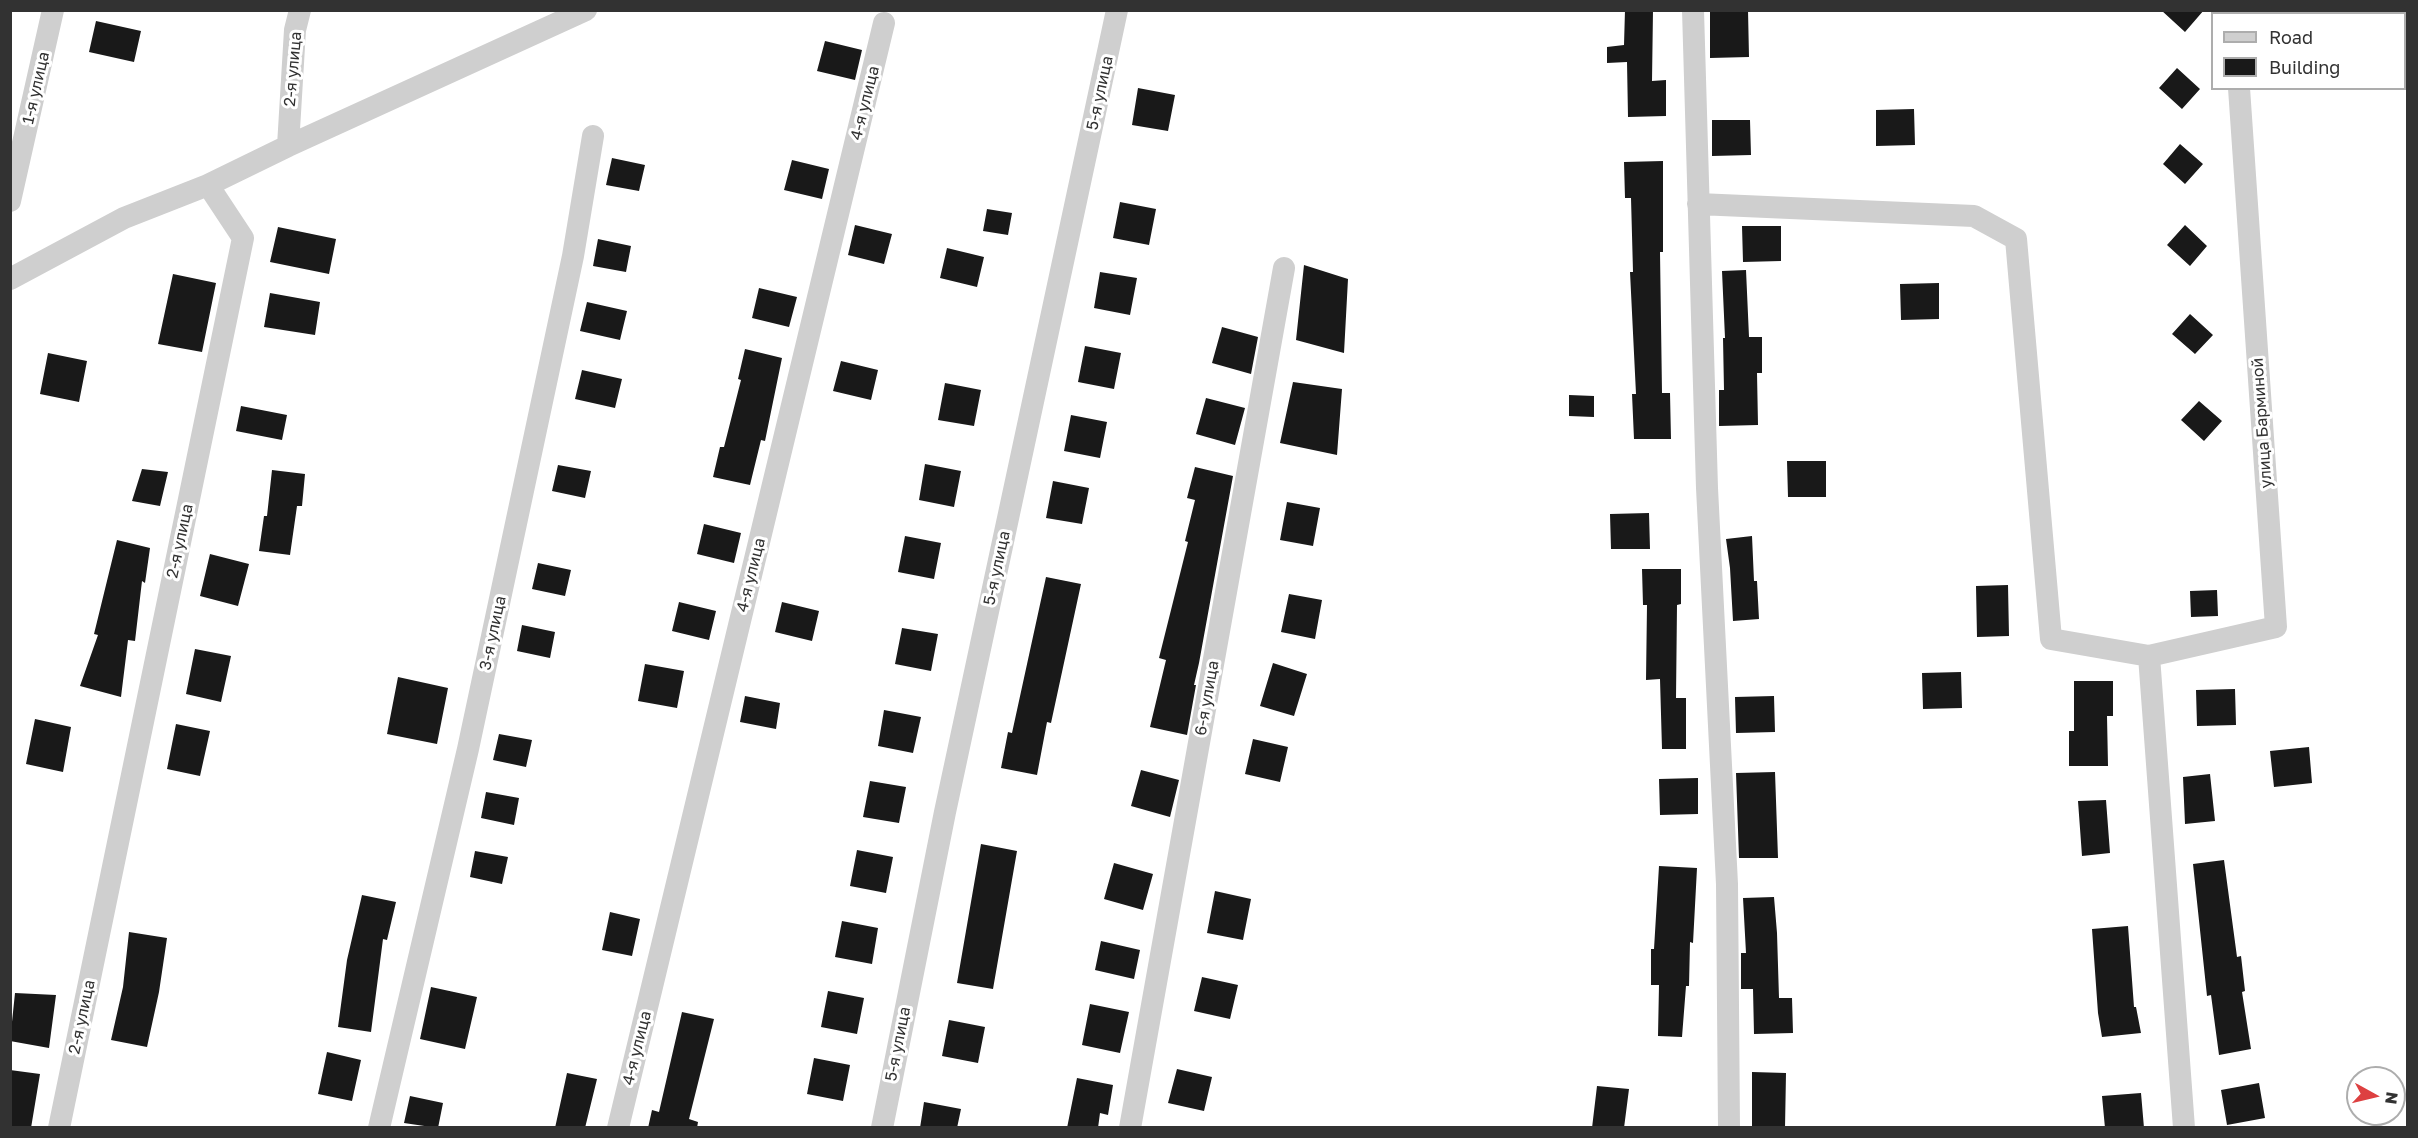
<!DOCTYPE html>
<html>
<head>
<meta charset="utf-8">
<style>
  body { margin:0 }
  #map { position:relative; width:2418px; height:1138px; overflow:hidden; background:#fff; font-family:"Golos Text",sans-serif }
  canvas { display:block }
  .frame { position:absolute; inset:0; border:12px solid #323232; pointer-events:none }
  .legend { position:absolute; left:2211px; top:12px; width:195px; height:78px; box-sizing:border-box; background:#fff; border:2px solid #adadad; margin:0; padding:8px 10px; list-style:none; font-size:18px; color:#323232 }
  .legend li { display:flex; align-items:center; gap:12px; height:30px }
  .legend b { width:30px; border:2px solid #adadad }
  .north { position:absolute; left:2346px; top:1066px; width:60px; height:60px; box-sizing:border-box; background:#fff; border:2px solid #adadad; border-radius:50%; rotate:98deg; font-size:16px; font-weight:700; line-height:24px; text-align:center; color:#323232 }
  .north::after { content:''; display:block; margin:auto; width:21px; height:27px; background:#dd4041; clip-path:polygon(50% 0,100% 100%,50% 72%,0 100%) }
</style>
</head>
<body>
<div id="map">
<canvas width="2418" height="1138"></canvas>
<div class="frame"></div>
<ul class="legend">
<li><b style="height:8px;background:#cfcfcf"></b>Road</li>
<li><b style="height:16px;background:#191919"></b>Building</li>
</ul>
<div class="north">N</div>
</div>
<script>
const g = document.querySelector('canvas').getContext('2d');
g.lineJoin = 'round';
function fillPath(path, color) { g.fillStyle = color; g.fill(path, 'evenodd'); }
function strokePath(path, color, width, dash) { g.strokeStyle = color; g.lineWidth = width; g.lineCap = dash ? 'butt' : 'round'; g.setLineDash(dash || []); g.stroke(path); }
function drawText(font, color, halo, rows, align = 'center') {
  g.font = font + ' "Golos Text",sans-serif'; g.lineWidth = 6; g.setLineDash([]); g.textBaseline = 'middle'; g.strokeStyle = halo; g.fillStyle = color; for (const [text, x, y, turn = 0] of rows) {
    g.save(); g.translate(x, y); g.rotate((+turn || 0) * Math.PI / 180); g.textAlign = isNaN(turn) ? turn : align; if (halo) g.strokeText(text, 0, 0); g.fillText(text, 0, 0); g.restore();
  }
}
const building = new Path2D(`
  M1625 10H1653L1652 81 1666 80V116L1628 117 1627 62 1607 63V47L1624 45Z
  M1710 10H1748L1749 57 1710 58Z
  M2161 10H2204L2185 32Z
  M96 21 141 31 134 62 89 52Z
  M825 41 862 50 855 80 817 71Z
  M2177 68 2200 89 2182 109 2159 88Z
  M1138 88 1175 95 1168 131 1132 125Z
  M1914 109 1915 145 1876 146V110Z
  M1712 120H1750L1751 155 1712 156Z
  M2180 144 2203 164 2185 184 2163 164Z
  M612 158 645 165 639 191 606 185Z
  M792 160 829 169 822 199 784 190Z
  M1663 161V252H1660L1662 393H1670L1671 439H1634L1632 394H1636L1630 272H1633L1631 198H1625L1624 162Z
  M1120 202 1156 209 1149 245 1113 238Z
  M987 209 1012 213 1008 235 983 231Z
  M855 225 892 234 884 264 848 255Z
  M2185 225 2207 246 2190 266 2167 245Z
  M1742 226H1781V261L1743 262Z
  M278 227 336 239 329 274 270 262Z
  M598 239 631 246 626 272 593 266Z
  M947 248 984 257 977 287 940 278Z
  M1304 265 1348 279 1344 353 1296 340Z
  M1746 270 1749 337H1762V373H1757L1758 425 1719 426V390H1724L1723 338H1725L1722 271Z
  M1100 272 1137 278 1130 315 1094 308Z
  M173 274 216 283 202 352 158 344Z
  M1939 283V319L1901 320 1900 284Z
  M759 288 797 297 789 327 752 318Z
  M270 293 320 302 315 335 264 327Z
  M587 302 627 311 620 340 580 331Z
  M2190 314 2213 335 2195 354 2172 334Z
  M1222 327 1258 337 1251 374 1212 363Z
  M1085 346 1121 353 1114 389 1078 382Z
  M745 349 782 358 765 441 761 440 750 485 713 477 720 447H724L741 380 738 379Z
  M48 353 87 361 79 402 40 394Z
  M841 361 878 370 871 400 833 391Z
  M582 370 622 379 615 408 575 399Z
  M1293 382 1342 389 1337 455 1280 443Z
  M945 383 981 390 974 426 938 420Z
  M1569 395 1594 396V417L1569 416Z
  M1206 398 1245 408 1235 445 1196 434Z
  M2199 401 2222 421 2204 441 2181 420Z
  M241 406 287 415 282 440 236 431Z
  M1071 415 1107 422 1100 458 1064 451Z
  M1787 461H1826V497H1788Z
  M925 464 961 471 954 507 919 500Z
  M558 465 591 471 585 498 552 491Z
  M1195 467 1233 476 1199 663 1194 685H1196L1187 735 1150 727 1166 660 1159 658 1188 542 1185 541 1195 500 1187 498Z
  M142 469 168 472 160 506 132 501Z
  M272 470 305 474 302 506H297L290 555 259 551 264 516H267Z
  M1053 481 1089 488 1082 524 1046 518Z
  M1287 502 1320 508 1313 546 1280 540Z
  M1649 513 1650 549H1611L1610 514Z
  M704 524 741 533 734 563 697 554Z
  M905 536 941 543 934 579 898 572Z
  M1752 536 1754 581H1757L1759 619 1733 621 1730 568 1726 539Z
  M117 540 150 548 145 583 142 581 135 641 128 640 121 697 80 686 98 635 94 634Z
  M210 554 249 564 238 606 200 596Z
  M538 563 571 570 565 596 532 589Z
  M1642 569H1681V604L1677 605 1676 698H1686V749H1662L1660 679 1646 680 1647 605H1643Z
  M1046 577 1081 584 1051 723 1047 722 1037 775 1001 768 1008 732 1012 733Z
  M2008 585 2009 636 1977 637 1976 586Z
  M2217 590 2218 616 2191 617 2190 591Z
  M1289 594 1322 600 1315 639 1281 632Z
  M679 602 716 611 709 640 672 631Z
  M782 602 819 611 812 641 775 632Z
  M522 625 555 632 550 658 517 651Z
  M902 628 938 634 931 671 895 664Z
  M195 649 231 656 221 702 186 694Z
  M1273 663 1307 674 1294 716 1260 706Z
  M645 664 684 671 677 708 638 701Z
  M1961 672 1962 708 1923 709 1922 673Z
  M398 677 448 688 437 744 387 734Z
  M2074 681H2113V716H2107L2108 766H2069V731H2074Z
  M2235 689 2236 725 2197 726 2196 690Z
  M745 696 780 703 776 729 740 722Z
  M1774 696 1775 732 1736 733 1735 697Z
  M884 710 921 717 913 753 878 746Z
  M35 719 71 727 63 772 26 764Z
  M176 724 210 731 200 776 167 769Z
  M499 734 532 740 526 767 493 760Z
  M1253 739 1288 747 1280 782 1245 774Z
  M2309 747 2312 783 2274 787 2270 751Z
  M1141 770 1179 780 1170 817 1131 806Z
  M1775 772 1778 858H1739L1736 773Z
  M2210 774 2215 821 2185 824 2183 777Z
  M1698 778V814L1660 815 1659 779Z
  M870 781 906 787 899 823 863 817Z
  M486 792 519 798 514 825 481 818Z
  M2106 800 2110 853 2082 856 2078 801Z
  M981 844 1017 851 993 989 957 983Z
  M857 850 893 857 886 893 850 886Z
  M475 851 508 857 502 884 470 877Z
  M2224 860 2237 957 2241 956 2245 991 2242 992 2251 1049 2219 1055 2211 995 2207 996 2193 864Z
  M1114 863 1153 874 1143 910 1104 899Z
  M1659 866 1697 868 1693 943 1690 942 1689 986H1686L1682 1037 1658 1036 1659 985H1651V949H1654Z
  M1215 891 1251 899 1243 940 1207 933Z
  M362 895 396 902 387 940 383 939 371 1032 338 1027 347 960Z
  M1774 897 1777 933 1779 998H1792L1793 1033 1754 1034 1753 989H1741V953H1746L1743 898Z
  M610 912 640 919 632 956 602 950Z
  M842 921 878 928 872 964 835 957Z
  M2128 926 2134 1007H2136L2141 1033 2102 1037 2098 1013 2092 929Z
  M129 932 167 938 159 992 147 1047 111 1040 123 987Z
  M1101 941 1140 950 1134 979 1095 970Z
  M1202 977 1238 985 1230 1019 1194 1011Z
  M431 987 477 997 465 1049 420 1039Z
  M828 991 864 998 857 1034 821 1027Z
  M15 993 56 995 49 1048 10 1041Z
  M1090 1004 1129 1012 1120 1053 1082 1045Z
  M682 1012 714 1019 689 1119 698 1122 697 1128H648L652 1110 659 1112Z
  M949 1020 985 1027 978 1063 942 1056Z
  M327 1052 361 1060 352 1101 318 1094Z
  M814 1058 850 1065 843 1101 807 1094Z
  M1177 1069 1212 1077 1204 1111 1168 1103Z
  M10 1070 40 1074 31 1128 10 1126Z
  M1752 1072 1786 1073 1785 1128H1752Z
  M567 1073 597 1079 585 1128H555Z
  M1077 1078 1113 1085 1108 1115 1100 1113 1098 1128H1067Z
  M2259 1083 2265 1118 2227 1125 2221 1090Z
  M1597 1086 1629 1089 1624 1128H1592Z
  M2141 1093 2144 1128H2105L2102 1096Z
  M410 1096 443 1103 438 1128 404 1123Z
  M924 1102 961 1109 957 1128H920Z`);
const minor = new Path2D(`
  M1693 10 1707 488 1727 884 1729 1128
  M2233 10 2234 14
  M288 146 586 10
  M10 201 53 10
  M1698 204 1974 216 2016 239 2051 639 2149 656 2276 627 2239 88
  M10 279 124 218 208 185
  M2149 656 2184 1128
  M59 1128 243 238 208 185 288 146 295 30 300 10
  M379 1128 468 749 573 256 593 136
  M618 1128 884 23
  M882 1128 945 812 1117 10
  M1130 1128 1284 268`);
const streetNames = [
  ["2-я улица",293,69,-85],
  ["1-я улица",36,88,-77],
  ["5-я улица",1100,93,-78],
  ["4-я улица",865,103,-76],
  ["улица Барминой",2262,423,-94],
  ["2-я улица",180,541,-78],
  ["5-я улица",997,568,-78],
  ["4-я улица",751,575,-76],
  ["3-я улица",493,633,-78],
  ["6-я улица",1207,698,-80],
  ["2-я улица",82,1017,-78],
  ["5-я улица",898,1044,-79],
  ["4-я улица",637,1048,-76]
];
fillPath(building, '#191919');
strokePath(minor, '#cfcfcf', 22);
drawText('16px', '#323232', '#fff', streetNames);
</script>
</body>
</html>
